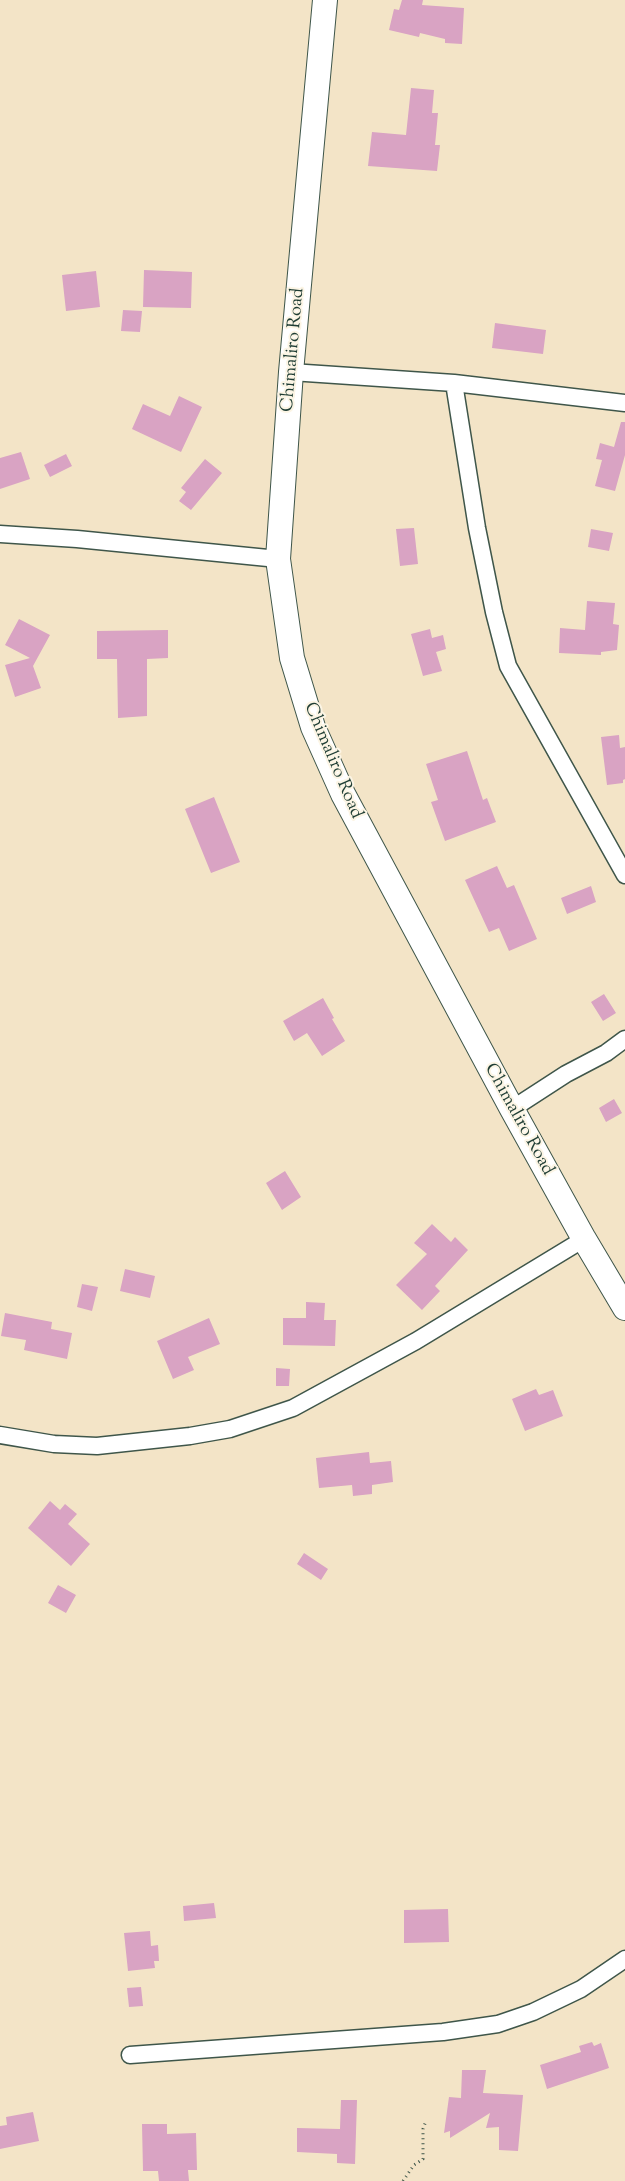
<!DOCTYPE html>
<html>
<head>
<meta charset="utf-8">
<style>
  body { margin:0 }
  canvas { display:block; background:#f3e4c7 }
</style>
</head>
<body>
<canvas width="625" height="2181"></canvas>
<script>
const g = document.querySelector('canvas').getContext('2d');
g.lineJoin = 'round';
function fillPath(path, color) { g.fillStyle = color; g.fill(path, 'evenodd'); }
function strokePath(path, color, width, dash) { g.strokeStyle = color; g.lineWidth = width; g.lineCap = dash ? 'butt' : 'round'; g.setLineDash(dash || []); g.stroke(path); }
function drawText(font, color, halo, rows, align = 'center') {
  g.font = font + ' "Sorts Mill Goudy",serif'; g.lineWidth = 4; g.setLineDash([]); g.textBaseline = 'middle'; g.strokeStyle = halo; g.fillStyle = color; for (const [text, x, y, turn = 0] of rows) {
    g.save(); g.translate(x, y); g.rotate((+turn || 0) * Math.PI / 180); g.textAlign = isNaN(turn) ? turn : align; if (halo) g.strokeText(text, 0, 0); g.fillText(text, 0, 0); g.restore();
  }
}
const building = new Path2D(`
  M402 0H423L422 5 464 8 462 44 445 43V39L420 33 419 37 389 30 394 9 399 10Z
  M411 88 434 90 432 113H438L435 145H440L437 171 368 166 372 132 406 135Z
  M144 270 192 272 191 308 143 307Z
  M96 271 100 307 66 311 62 275Z
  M123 310 142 311 140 332 121 331Z
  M495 323 546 330 543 354 492 348Z
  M179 396 202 407 181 452 132 429 143 404 170 416Z
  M621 422H625V455L615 491 595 486 602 460 596 459 600 443 614 447Z
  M21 452 30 479 0 489V458Z
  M66 454 72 466 50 477 44 465Z
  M205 459 222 473 191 510 179 501 186 492 181 488Z
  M414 528 418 564 400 566 396 529Z
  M591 529 613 533 609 551 588 547Z
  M587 601 615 603 613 624 619 625 617 650 601 652V655L559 653 560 628 585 630Z
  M19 619 50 635 33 666 41 688 15 697 5 665 30 658 5 645Z
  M430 629 432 638 443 635 446 649 436 652 442 671 423 676 411 634Z
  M168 630V658L147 659V716L118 718 117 659H97V631Z
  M619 735 620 748 625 747V779L623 780V783L607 785 601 737Z
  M467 751 483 800 487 798 496 822 445 841 431 802 438 800 426 764Z
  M214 797 240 862 211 873 185 809Z
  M497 866 507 888 514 885 537 939 509 951 499 928 489 932 465 880Z
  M591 886 596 902 567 914 561 898Z
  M604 994 616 1013 603 1021 591 1002Z
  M323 998 334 1018 332 1019 345 1041 322 1056 307 1033 294 1041 283 1021Z
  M614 1099 622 1113 606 1122 599 1108Z
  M285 1171 301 1197 282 1210 266 1183Z
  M432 1224 451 1242 455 1237 468 1250 435 1286 440 1291 422 1310 396 1285 427 1254 414 1243Z
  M125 1269 155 1276 150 1298 120 1291Z
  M82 1284 98 1287 92 1311 77 1307Z
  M306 1302 325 1303 324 1320H336L335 1346 283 1345V1318H306Z
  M5 1313 52 1322 51 1329 72 1333 67 1359 24 1350 26 1340 1 1336Z
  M209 1318 220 1344 188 1357 194 1370 173 1379 157 1341Z
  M276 1368 290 1369 289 1386H276Z
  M536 1389 539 1395 553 1390 563 1416 525 1431 512 1399Z
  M369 1452 370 1463 391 1461 393 1482 372 1485V1494L353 1496 352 1485 319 1488 316 1458Z
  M50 1501 60 1510 65 1504 77 1514 68 1524 90 1544 71 1566 28 1528Z
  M304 1553 328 1569 321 1580 297 1564Z
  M58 1585 76 1595 66 1613 48 1603Z
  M214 1903 216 1918 184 1921 183 1906Z
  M448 1909 449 1942 404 1943V1910Z
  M150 1931 151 1946 158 1945 159 1961H154L155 1968 128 1971 124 1933Z
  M141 1987 143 2006 129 2007 127 1988Z
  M592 2042 594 2046 601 2043 609 2068 547 2089 540 2065 581 2052 579 2046Z
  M462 2070H486L483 2093 523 2095 518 2151 499 2150V2127L486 2128 490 2113 450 2138V2131L444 2133 449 2097 461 2098Z
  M341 2100H357L355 2164 337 2163V2154L297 2152V2128L340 2129Z
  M33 2112 39 2141 0 2149V2126L7 2125 6 2117Z
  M142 2124H167V2134L196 2133 197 2170H188L189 2181H159L158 2171H143Z`);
const path = new Path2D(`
  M403 2181 414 2165 423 2159V2129L426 2121`);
const street = new Path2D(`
  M291 372 454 383 625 403
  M454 383 477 528 494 612 508 666 625 875
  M0 534 77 539 278 559
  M512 1109 566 1074 606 1053 625 1039
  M0 1435 54 1444 97 1446 190 1436 230 1429 293 1408 416 1341 584 1239
  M130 2055 443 2032 498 2024 533 2012 581 1989 625 1959`);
const secondary = new Path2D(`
  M325 0 291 372 278 559 292 658 313 727 343 794 512 1109 584 1239 625 1308`);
const streetNames = [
  ["Chimaliro Road",294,350,-85],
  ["Chimaliro Road",332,761,67],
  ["Chimaliro Road",518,1120,61]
];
fillPath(building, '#d9a3c3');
strokePath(street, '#3f564a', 19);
strokePath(secondary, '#3f564a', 26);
strokePath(path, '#3f564a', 3, [1, 4]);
strokePath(street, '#fff', 16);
strokePath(secondary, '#fff', 24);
drawText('18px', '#1f3d34', '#fcf5e5', streetNames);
</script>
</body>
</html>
